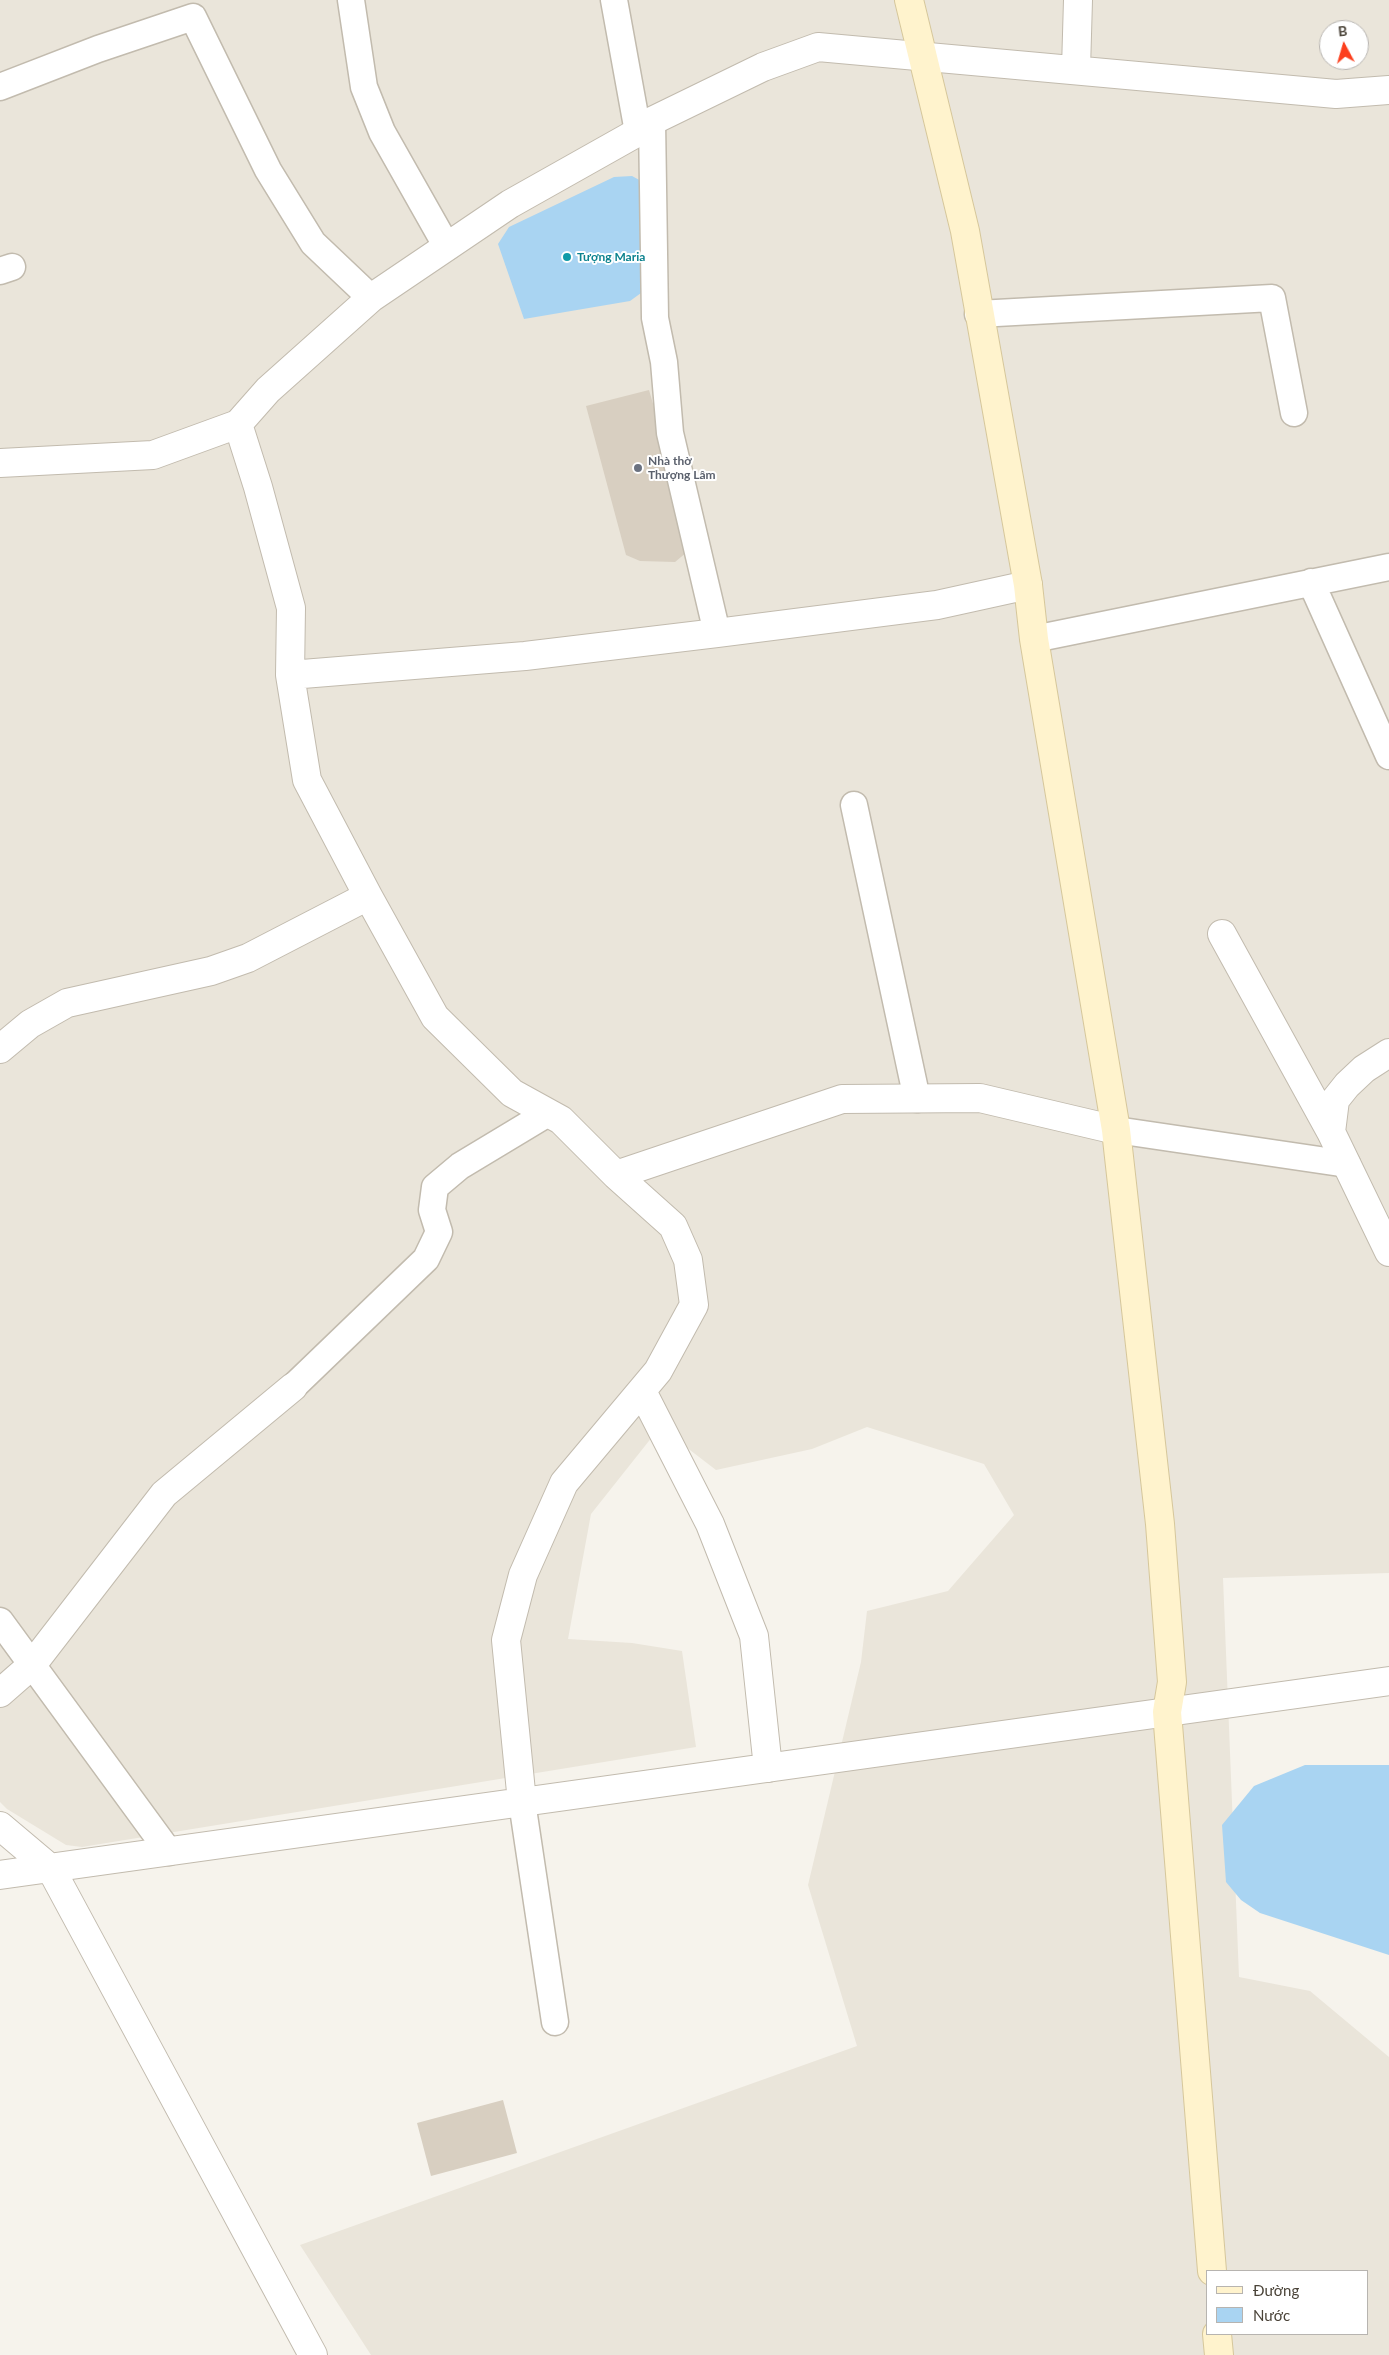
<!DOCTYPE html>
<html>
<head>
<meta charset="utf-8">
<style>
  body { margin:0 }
  #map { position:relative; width:1389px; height:2355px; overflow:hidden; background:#f6f3ec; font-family:Lato,sans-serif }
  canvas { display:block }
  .legend { position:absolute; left:1206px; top:2270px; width:162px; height:65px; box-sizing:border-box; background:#fff; border:1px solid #b7b4b0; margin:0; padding:6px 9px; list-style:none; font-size:15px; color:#4b4439 }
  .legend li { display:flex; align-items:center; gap:10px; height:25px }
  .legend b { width:25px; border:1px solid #b7b4b0 }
  .north { position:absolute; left:1319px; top:20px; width:50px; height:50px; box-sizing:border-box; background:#fff; border:1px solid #b7b4b0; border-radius:50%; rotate:354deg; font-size:14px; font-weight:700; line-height:20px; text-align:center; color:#4b4439 }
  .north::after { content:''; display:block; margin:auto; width:18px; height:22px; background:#fc3f1d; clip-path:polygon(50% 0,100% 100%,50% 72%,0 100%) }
</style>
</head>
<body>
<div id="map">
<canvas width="1389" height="2355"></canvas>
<ul class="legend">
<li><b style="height:6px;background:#fff3cd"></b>Đường</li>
<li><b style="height:14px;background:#a9d4f2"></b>Nước</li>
</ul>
<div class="north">B</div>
</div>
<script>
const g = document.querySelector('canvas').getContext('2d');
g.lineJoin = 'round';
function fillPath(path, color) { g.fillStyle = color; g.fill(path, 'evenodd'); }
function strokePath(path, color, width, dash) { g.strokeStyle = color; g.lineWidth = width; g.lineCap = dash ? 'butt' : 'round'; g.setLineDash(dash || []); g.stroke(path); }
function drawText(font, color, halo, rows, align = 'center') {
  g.font = font + ' Lato,sans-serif'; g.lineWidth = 4; g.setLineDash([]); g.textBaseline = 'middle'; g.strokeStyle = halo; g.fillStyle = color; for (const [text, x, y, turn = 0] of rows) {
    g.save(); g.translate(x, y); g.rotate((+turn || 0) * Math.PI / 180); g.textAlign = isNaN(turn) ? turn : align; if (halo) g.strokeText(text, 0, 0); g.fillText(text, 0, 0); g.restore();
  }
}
const residential = new Path2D(`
  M0 0H1389V1573L1223 1578 1239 1977 1310 1991 1389 2057V2355H371L300 2245 857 2046 808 1885 861 1662 867 1611 948 1591 1014 1515 984 1464 867 1427 812 1449 716 1470 660 1427 591 1514 568 1639 632 1643 682 1651 696 1747 82 1847 66 1845 7 1809 0 1802ZM1329 30H1359V60H1329ZM1208 2271H1368V2334H1208Z`);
const water = new Path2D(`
  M632 176 643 182 646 196 641 293 630 301 524 319 498 244 509 227 614 177Z
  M1305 1765H1389V1955L1260 1913 1241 1900 1226 1882 1222 1825 1254 1786Z`);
const building = new Path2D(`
  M649 390 690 531 687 552 675 562 640 561 626 555 586 406Z
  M503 2100 517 2153 431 2176 417 2123Z`);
const lane = new Path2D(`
  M351 0 364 87 382 132 447 247
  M614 0 638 132
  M0 87 98 49 193 17 268 170 313 243 371 298
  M652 121 655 318 664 362 670 433 717 633
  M0 271 12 267
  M978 314 1272 298 1294 413
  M1311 582 1389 756
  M1034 639 1389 567
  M854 805 917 1099
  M1116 1130 1347 1164
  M293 1387 426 1259 439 1232 432 1210 435 1187 460 1166 548 1113
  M0 1621 169 1852
  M522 1802 555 2022`);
const street = new Path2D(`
  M1076 69 1078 0
  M238 424 258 487 291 608 290 675 307 780 368 896 435 1017 512 1093 561 1120 616 1175 673 1226 688 1260 694 1305 658 1371 564 1483 523 1575 506 1640 522 1802
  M0 463 153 455 238 424 268 390 371 298 510 204 638 132 652 121 763 67 818 47 1336 94 1389 90
  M290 675 525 656 717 633 937 605 1028 585
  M1222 934 1331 1132
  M0 1049 30 1024 67 1003 211 971 248 958 368 896
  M1389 1053 1364 1069 1347 1085 1335 1100 1331 1132 1389 1252
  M616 1175 842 1099 980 1098 1116 1130
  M642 1391 710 1524 754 1636 768 1768
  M0 1693 32 1665 164 1494 293 1387
  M0 1826 51 1869 313 2355
  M0 1875 1389 1681`);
const secondary = new Path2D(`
  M909 0 965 231 1028 585 1034 639 1116 1130 1160 1524 1172 1682 1167 1712 1212 2271
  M1217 2334 1219 2355`);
const markers = [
  [567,257,5,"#0f9aa8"],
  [638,468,5,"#6b7280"]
];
const cultureNames = [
  ["Tượng Maria",577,257]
];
const worshipNames = [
  ["Nhà thờ",648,461],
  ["Thượng Lâm",648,475]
];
fillPath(residential, '#eae5da');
fillPath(water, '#a9d4f2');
fillPath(building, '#d8cfc1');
strokePath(lane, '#c2bbae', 29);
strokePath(street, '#c2bbae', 30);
strokePath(secondary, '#d6c79b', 30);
strokePath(lane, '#fff', 26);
strokePath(street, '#fff', 28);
strokePath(secondary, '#fff3cd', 28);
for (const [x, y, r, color] of markers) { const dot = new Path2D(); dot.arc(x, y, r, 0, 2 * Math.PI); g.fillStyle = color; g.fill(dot); strokePath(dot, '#fff', 2); }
drawText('bold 12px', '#0d838f', '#fff', cultureNames, 'left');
drawText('bold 12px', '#5b616d', '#fff', worshipNames, 'left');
</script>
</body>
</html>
